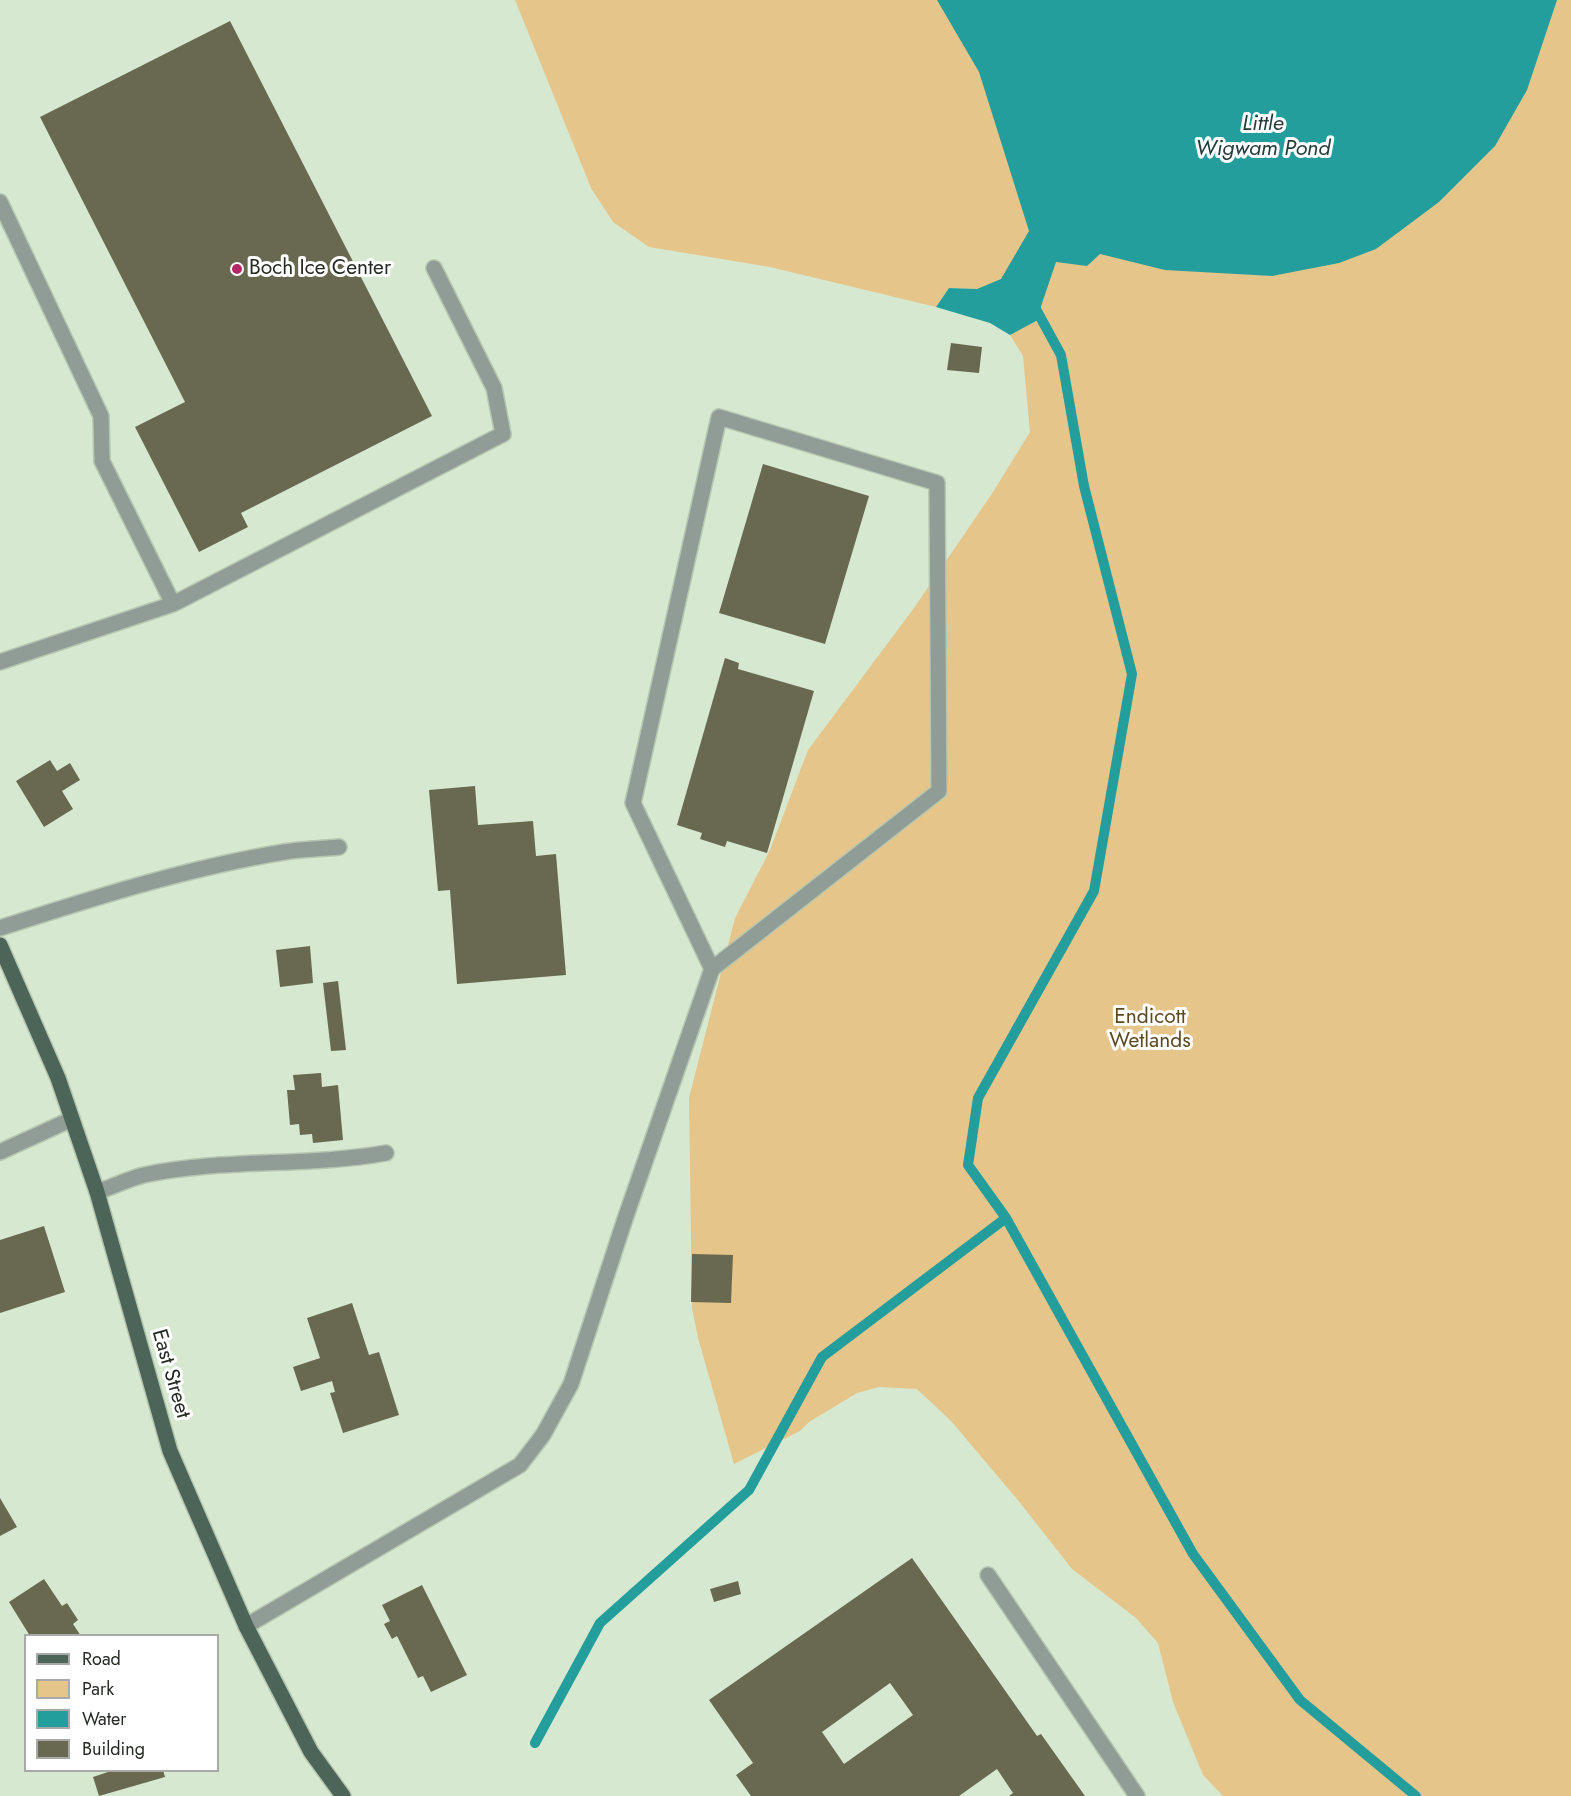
<!DOCTYPE html>
<html>
<head>
<meta charset="utf-8">
<style>
  body { margin:0 }
  #map { position:relative; width:1571px; height:1796px; overflow:hidden; background:#d6e9d0; font-family:Jost,sans-serif }
  canvas { display:block }
  .legend { position:absolute; left:24px; top:1634px; width:195px; height:138px; box-sizing:border-box; background:#fff; border:2px solid #a7aaa7; margin:0; padding:8px 10px; list-style:none; font-size:18px; color:#242b22 }
  .legend li { display:flex; align-items:center; gap:12px; height:30px }
  .legend b { width:30px; border:2px solid #a7aaa7 }
</style>
</head>
<body>
<div id="map">
<canvas width="1571" height="1796"></canvas>
<ul class="legend">
<li><b style="height:8px;background:#4d6459"></b>Road</li>
<li><b style="height:16px;background:#e5c58a"></b>Park</li>
<li><b style="height:16px;background:#239e9c"></b>Water</li>
<li><b style="height:16px;background:#686950"></b>Building</li>
</ul>
</div>
<script>
const g = document.querySelector('canvas').getContext('2d');
g.lineJoin = 'round';
function fillPath(path, color) { g.fillStyle = color; g.fill(path, 'evenodd'); }
function strokePath(path, color, width, dash) { g.strokeStyle = color; g.lineWidth = width; g.lineCap = dash ? 'butt' : 'round'; g.setLineDash(dash || []); g.stroke(path); }
function drawText(font, color, halo, rows, align = 'center') {
  g.font = font + ' Jost,sans-serif'; g.lineWidth = 6; g.setLineDash([]); g.textBaseline = 'middle'; g.strokeStyle = halo; g.fillStyle = color; for (const [text, x, y, turn = 0] of rows) {
    g.save(); g.translate(x, y); g.rotate((+turn || 0) * Math.PI / 180); g.textAlign = isNaN(turn) ? turn : align; if (halo) g.strokeText(text, 0, 0); g.fillText(text, 0, 0); g.restore();
  }
}
const green = new Path2D(`
  M515 0H1571V1796H1223L1203 1775 1173 1702 1158 1643 1136 1618 1072 1569 1017 1499 951 1421 917 1389 879 1387 857 1393 809 1422 800 1431 734 1464 698 1338 692 1308 689 1098 735 918 770 850 808 750 914 608 993 492 1030 432 1023 356 1010 335 1012 334 977 289 949 288 936 307 770 267 649 247 613 222 591 188Z`);
const water = new Path2D(`
  M937 0H1557L1527 90 1495 146 1439 202 1376 249 1339 263 1272 276 1165 270 1100 254 1087 266 1056 262 1036 321 1010 335 990 323 936 307 949 288 977 289 1001 279 1029 231 979 72Z`);
const stream = new Path2D(`
  M1006 1218 968 1165 978 1098 1094 891 1132 674 1084 486 1061 355 1032 302
  M535 1743 600 1623 749 1490 822 1357 1006 1218 1193 1554 1300 1700 1416 1796`);
const building = new Path2D(`
  M230 21 432 416 241 513 248 527 199 552 135 427 185 402 40 117Z
  M951 343 982 347 979 373 947 370Z
  M763 464 869 496 825 644 719 613Z
  M725 658 739 663 738 669 814 691 767 853 727 841 725 847 700 839 702 833 677 825Z
  M50 760 57 771 70 763 80 780 62 791 73 809 44 827 16 781Z
  M475 786 478 825 533 821 536 856 556 854 566 975 457 984 450 890 438 891 429 790Z
  M310 946 313 983 280 987 276 950Z
  M338 981 346 1050 331 1051 323 983Z
  M321 1073 322 1087 338 1085 343 1140 313 1143 312 1134 300 1135 299 1124 290 1125 287 1090H295L293 1075Z
  M44 1226 65 1292 0 1313V1240Z
  M692 1254 733 1255 731 1303 691 1302Z
  M352 1303 369 1355 379 1352 399 1415 343 1433 330 1393 335 1392 332 1381 301 1391 293 1367 320 1358 307 1318Z
  M0 1498 17 1527 0 1536Z
  M912 1558 1037 1736 1041 1734 1085 1796H1009L1013 1793 997 1769 959 1796H751L736 1775 753 1763 709 1700ZM890 1683 913 1715 844 1764 822 1732Z
  M44 1579 62 1606 67 1603 78 1620 73 1624 81 1636H30L9 1602Z
  M738 1581 741 1594 714 1602 710 1589Z
  M422 1585 467 1675 431 1692 423 1676 418 1678 397 1636 392 1639 384 1624 390 1621 382 1605Z
  M114 1770H163L165 1777 99 1796 93 1777Z`);
const minor = new Path2D(`
  M0 202 101 416 102 461 173 604 503 434 494 388 434 268
  M0 662 173 604
  M0 928C93 898 187 868 284 852 302 849 321 849 339 847
  M0 1152 72 1119
  M97 1192C112 1187 128 1179 144 1175 224 1158 306 1167 386 1153
  M988 1575 1137 1796
  M246 1626 520 1465 543 1435 571 1384 625 1219 712 969 939 791 937 483 719 417 633 803 712 969`);
const major = new Path2D(`
  M0 945 58 1078 97 1192 170 1451 246 1626 311 1752 343 1796`);
const markers = [
  [237,269,6,"#b32966"]
];
const poiNames = [
  ["Boch Ice Center",249,269]
];
const parkNames = [
  ["Endicott",1150,1018],
  ["Wetlands",1150,1042]
];
const streetNames = [
  ["East Street",170,1374,74]
];
const waterNames = [
  ["Little",1263,125],
  ["Wigwam Pond",1263,150]
];
fillPath(green, '#e5c58a');
fillPath(water, '#239e9c');
strokePath(stream, '#239e9c', 10);
fillPath(building, '#686950');
strokePath(minor, '#b6c7b1', 18);
strokePath(major, '#b6c7b1', 18);
strokePath(minor, '#909d97', 15);
strokePath(major, '#4d6459', 15);
for (const [x, y, r, color] of markers) { const dot = new Path2D(); dot.arc(x, y, r, 0, 2 * Math.PI); g.fillStyle = color; g.fill(dot); strokePath(dot, '#fff', 2); }
drawText('21px', '#242b22', '#fff', poiNames, 'left');
drawText('21px', '#5e4a22', '#fff', parkNames);
drawText('21px', '#242b22', '#fff', streetNames);
drawText('italic 22px', '#253e3d', '#fff', waterNames);
</script>
</body>
</html>
